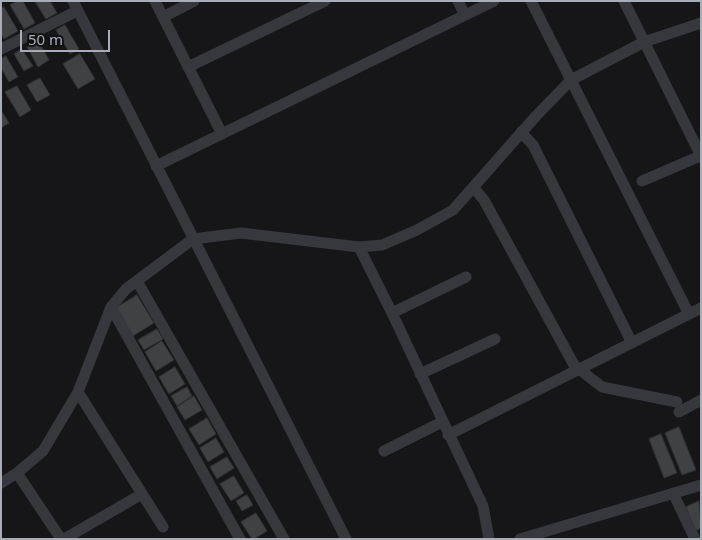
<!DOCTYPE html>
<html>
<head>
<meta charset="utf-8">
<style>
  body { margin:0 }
  #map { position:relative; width:702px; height:540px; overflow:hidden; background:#161618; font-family:"Noto Sans",sans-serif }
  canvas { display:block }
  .frame { position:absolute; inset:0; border:2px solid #a8adb8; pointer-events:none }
  .scale { position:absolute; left:20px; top:30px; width:90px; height:22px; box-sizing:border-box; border:2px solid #a8adb8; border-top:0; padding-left:6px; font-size:15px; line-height:18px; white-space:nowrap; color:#a8adb8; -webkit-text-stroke:4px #111113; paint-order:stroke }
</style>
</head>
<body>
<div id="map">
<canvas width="702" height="540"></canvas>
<div class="frame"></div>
<div class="scale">50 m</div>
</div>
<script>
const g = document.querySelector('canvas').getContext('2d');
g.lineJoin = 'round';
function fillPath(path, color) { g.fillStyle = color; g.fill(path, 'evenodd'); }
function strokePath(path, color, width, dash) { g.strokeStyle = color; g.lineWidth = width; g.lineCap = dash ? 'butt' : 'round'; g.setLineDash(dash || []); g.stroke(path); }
const building = new Path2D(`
  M17 1H23L35 23 24 29 10 5Z
  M35 1H50L57 13 46 19Z
  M4 7 18 31 4 39 1 35V8Z
  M65 25 79 49 70 54 56 30Z
  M38 40 49 60 38 67 27 47Z
  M22 49 33 66 24 71 14 54Z
  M80 54 95 79 78 89 63 64Z
  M6 56 18 77 9 82 1 68V59Z
  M40 78 50 95 37 102 27 85Z
  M17 86 31 110 20 117 5 92Z
  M1 110 9 123 1 128Z
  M137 295 154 323 133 336 116 308Z
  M157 329 163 339 144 350 138 340Z
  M162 341 174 360 156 371 145 352Z
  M175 367 185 384 169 394 159 377Z
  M187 387 192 396 177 406 171 396Z
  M194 396 202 410 185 420 177 407Z
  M207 418 216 434 199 445 189 429Z
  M679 427 696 470 682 475 665 433Z
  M661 434 677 473 664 478 649 439Z
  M216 438 224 452 208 462 200 448Z
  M227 457 234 468 217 479 210 467Z
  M234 476 244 493 231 501 220 484Z
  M247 495 253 505 242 511 236 501Z
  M699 501 701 528 695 531 686 507Z
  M256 513 267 531 254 539H252L241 522Z`);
const minor = new Path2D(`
  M73 1 346 539
  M155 1 222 134
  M458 1 465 15
  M531 1 689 314 701 308
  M624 1 701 156
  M163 17 194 1
  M1 49 77 11
  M188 67 325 1
  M521 132 533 145 632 343
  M156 166 494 1
  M642 181 700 156
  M473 187 484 200 574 365 602 387 677 402
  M359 247 392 313 483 506 489 539
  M137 281 284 539
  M111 307 240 539
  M392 313 466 277
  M420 374 495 339
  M78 392 163 527
  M679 412 701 400
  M448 435 689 314
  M384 451 442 422
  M17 473 61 539
  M1 483 17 473 43 451 78 392 111 307 126 289 193 239 241 233 359 247 382 245 417 230 453 210 536 116 571 80 644 42 701 23
  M673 493 695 539
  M64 539 142 494
  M520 539 701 485`);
fillPath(building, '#404145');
strokePath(building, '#303034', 1);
strokePath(minor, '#37383d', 11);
</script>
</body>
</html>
